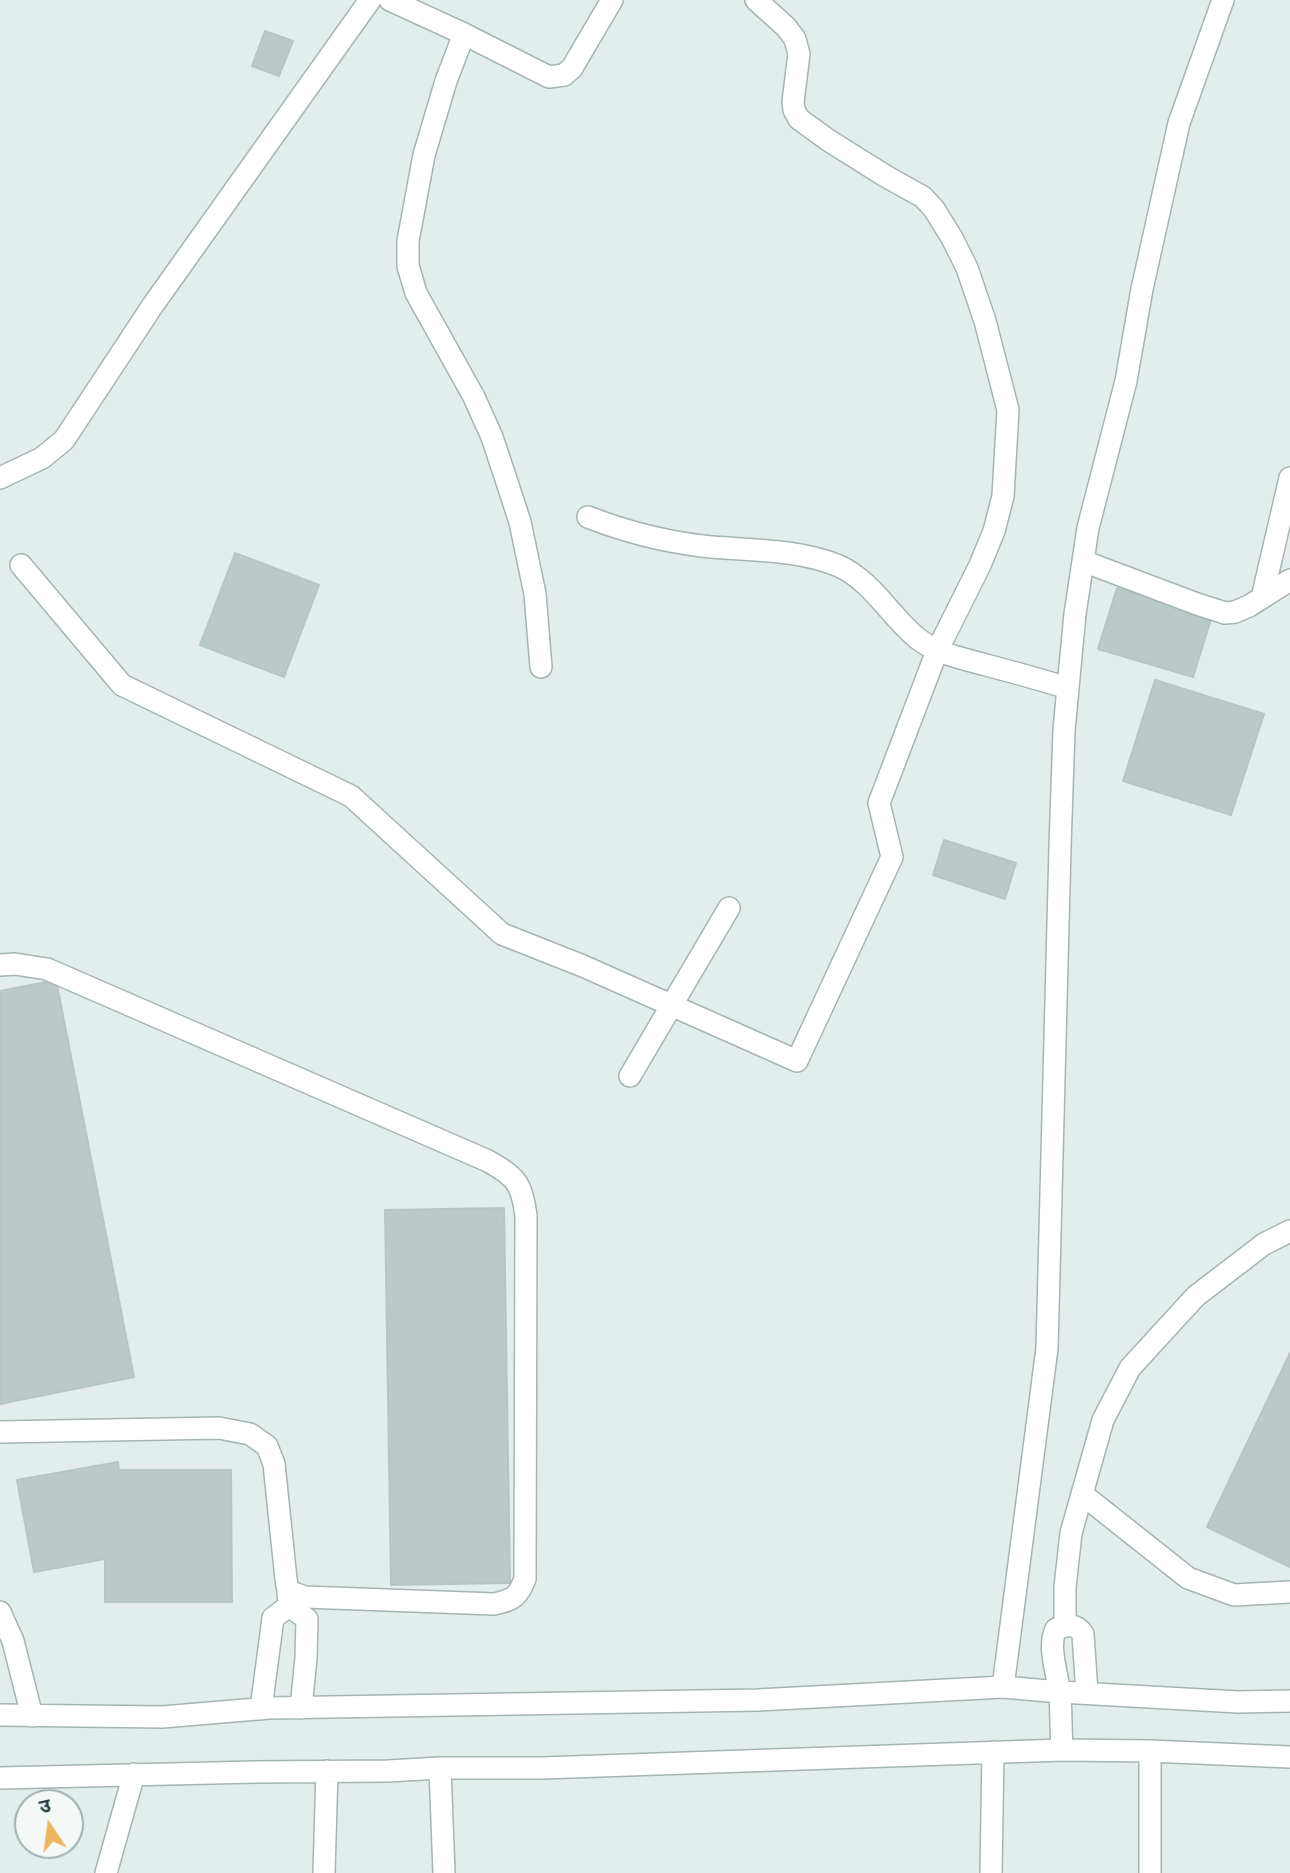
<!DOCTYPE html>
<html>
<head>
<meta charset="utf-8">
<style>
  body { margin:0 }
  #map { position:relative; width:1290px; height:1873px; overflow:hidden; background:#e3edec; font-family:"Noto Sans","Noto Sans Devanagari",sans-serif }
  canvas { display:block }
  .north { position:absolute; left:14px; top:1789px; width:70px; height:70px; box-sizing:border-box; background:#f4f9f8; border:2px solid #a0adae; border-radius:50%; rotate:347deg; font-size:19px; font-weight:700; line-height:28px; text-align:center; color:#233c3e }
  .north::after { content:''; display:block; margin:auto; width:24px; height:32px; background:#efb45f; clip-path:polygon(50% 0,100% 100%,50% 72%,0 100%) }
</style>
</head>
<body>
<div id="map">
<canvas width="1290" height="1873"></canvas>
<div class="north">उ</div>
</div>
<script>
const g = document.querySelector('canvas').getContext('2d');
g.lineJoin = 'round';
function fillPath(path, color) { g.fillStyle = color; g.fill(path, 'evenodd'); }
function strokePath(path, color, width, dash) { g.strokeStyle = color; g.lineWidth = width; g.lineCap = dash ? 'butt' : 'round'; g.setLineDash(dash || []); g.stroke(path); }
const building = new Path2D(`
  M265 31 293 41 279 76 252 66Z
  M235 553 319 585 284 677 200 645Z
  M1117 588 1212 616 1193 677 1098 649Z
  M1155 680 1264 714 1231 815 1123 781Z
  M944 840 1016 863 1005 899 933 875Z
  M56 980 134 1377 0 1404V991Z
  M504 1208 510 1583 391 1585 385 1210Z
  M1290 1353V1567L1207 1527Z
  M118 1462 119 1470H231L232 1602H105V1559L34 1572 17 1480Z`);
const minor = new Path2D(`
  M390 0 464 34 549 77 564 75 572 68 612 0
  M464 34 446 81 424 155 408 241V266L416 293 474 397 492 437 505 476 520 522 535 594 541 667
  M0 478 42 458 64 440 153 305 370 0
  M588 517C626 532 662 541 702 546 747 551 796 548 839 566 872 581 890 616 917 638 937 654 962 658 986 665 1013 672 1041 680 1068 688
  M1083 561 1197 604 1225 613 1235 612 1249 606 1290 580
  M21 565 122 685 351 796 502 934 583 966 797 1061 892 857 879 803 937 651 980 565 994 531 1003 496 1008 410 985 321 967 268 952 238 934 209 923 197 887 177 828 140 799 119 794 110 793 102 799 54 795 39 786 27 756 0
  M1262 598 1290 478
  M0 965 15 964 47 969 488 1161C516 1177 522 1183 526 1216L525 1579C518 1597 513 1600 494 1604L305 1597 288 1591 286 1579 274 1464 267 1446 250 1434 219 1428 0 1432
  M630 1076 729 908
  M1082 1494 1188 1578 1234 1595 1290 1592
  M288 1591 289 1606 307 1619 306 1658 301 1708
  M0 1612 13 1641 32 1716
  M1065 1626V1587L1071 1533 1103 1420 1130 1368 1196 1296 1264 1244 1290 1231
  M1003 1687 1047 1348 1060 847 1064 730 1075 614 1088 528 1126 381 1142 289 1179 123 1223 0
  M261 1709 273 1618 289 1606
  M0 1715 162 1717 269 1708 758 1700 1003 1687 1060 1692 1238 1702 1290 1701
  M1062 1750C1061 1731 1061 1713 1060 1694 1058 1676 1047 1646 1056 1629 1067 1625 1076 1623 1083 1634L1087 1693
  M1150 1751V1873
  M440 1768 444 1873
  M0 1778 255 1772 388 1771 440 1768H542L1062 1750 1150 1751 1290 1757
  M106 1873 134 1774
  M324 1873 327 1771
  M991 1873 993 1752`);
fillPath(building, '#bbcac9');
strokePath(building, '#b6c6c5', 2);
strokePath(minor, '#a6b4b4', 24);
strokePath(minor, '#fff', 21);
</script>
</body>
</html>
